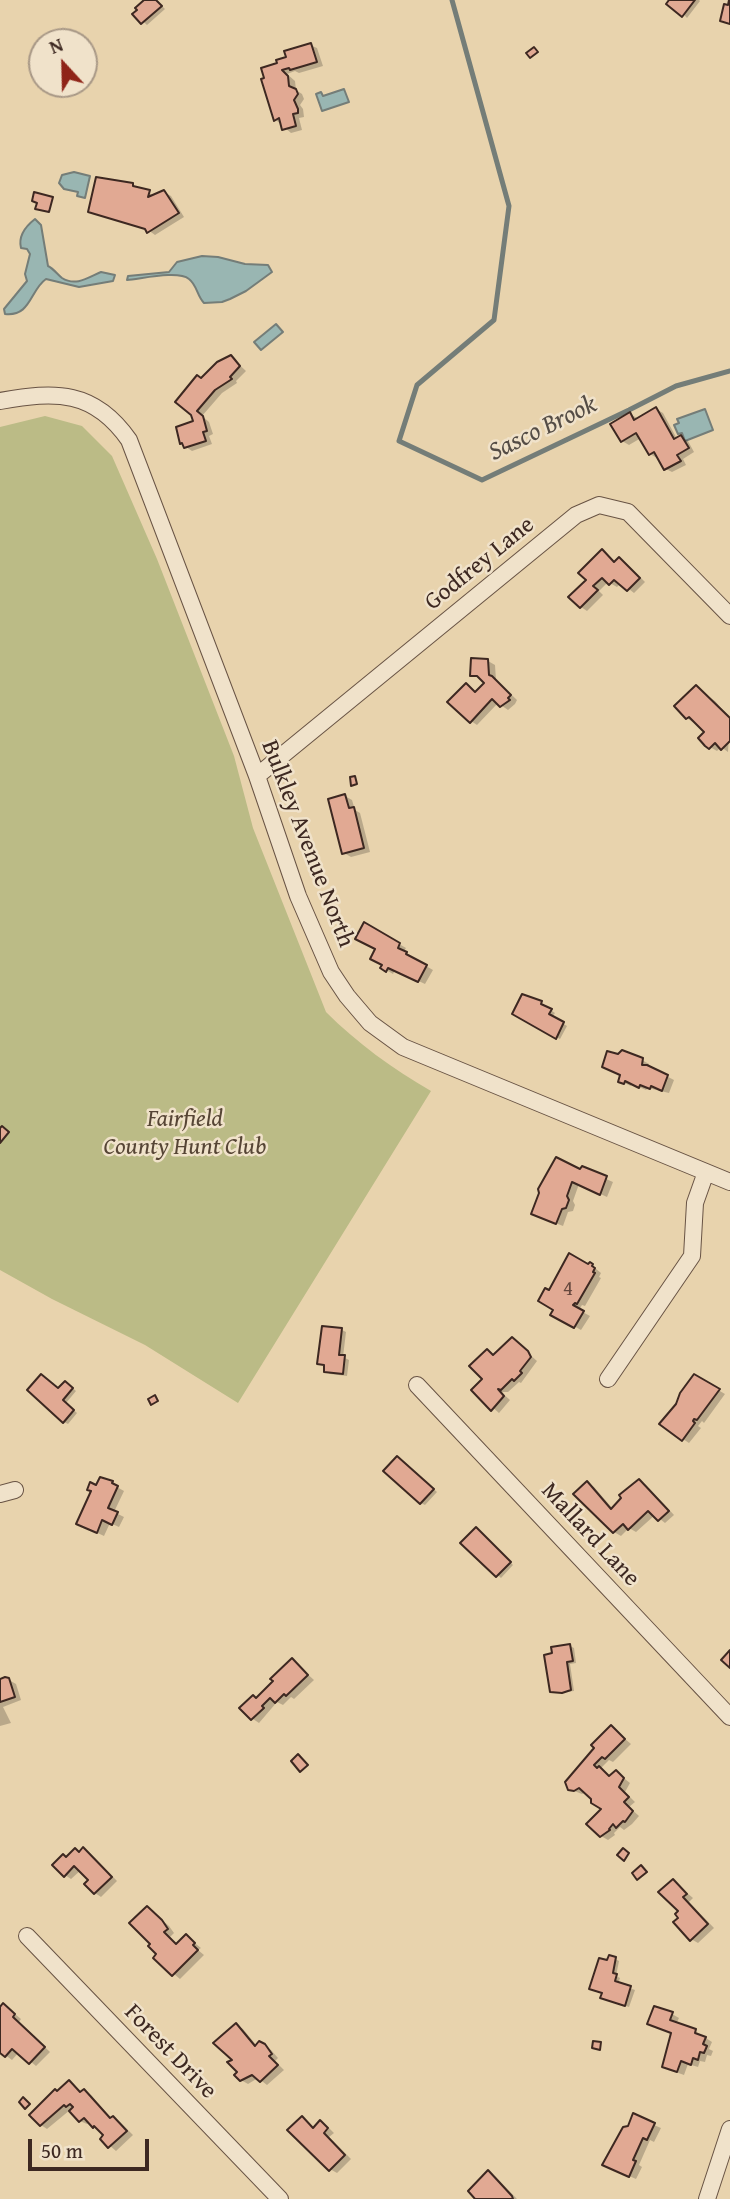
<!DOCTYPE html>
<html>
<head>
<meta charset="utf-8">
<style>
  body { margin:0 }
  #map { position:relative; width:730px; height:2199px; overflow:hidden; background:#e8d3ad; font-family:"Gentium Book Plus",serif }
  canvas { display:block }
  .north { position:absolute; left:28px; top:28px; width:70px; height:70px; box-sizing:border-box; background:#f0e2ca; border:2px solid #a89886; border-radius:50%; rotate:338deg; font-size:19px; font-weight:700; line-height:28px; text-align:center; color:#3d2821 }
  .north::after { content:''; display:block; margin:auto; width:24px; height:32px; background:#8f2418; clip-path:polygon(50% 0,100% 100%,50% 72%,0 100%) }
  .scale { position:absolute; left:28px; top:2139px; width:121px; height:32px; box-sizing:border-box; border:4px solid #3d2821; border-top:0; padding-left:9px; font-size:21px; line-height:24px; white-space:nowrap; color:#3d2821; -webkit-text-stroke:5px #f0e2ca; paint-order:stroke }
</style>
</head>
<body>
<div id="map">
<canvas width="730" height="2199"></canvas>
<div class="north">N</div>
<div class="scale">50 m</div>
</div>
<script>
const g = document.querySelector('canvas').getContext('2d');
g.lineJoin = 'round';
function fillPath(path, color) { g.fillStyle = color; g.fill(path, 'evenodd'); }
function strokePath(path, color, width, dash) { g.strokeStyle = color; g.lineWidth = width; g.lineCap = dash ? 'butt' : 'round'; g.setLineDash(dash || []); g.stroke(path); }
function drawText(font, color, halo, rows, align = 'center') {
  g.font = font + ' "Gentium Book Plus",serif'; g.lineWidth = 5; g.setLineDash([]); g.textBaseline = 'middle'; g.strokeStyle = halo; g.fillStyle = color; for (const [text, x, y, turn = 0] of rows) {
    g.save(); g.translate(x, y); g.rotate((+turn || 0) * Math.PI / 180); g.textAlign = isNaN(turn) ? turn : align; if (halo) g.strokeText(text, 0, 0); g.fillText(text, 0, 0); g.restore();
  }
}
const green = new Path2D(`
  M45 416 82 426 112 456 157 559 234 756 253 828 326 1012C357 1043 393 1069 431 1091L238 1403 145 1345 52 1299 0 1270V427Z`);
const water = new Path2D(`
  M344 89 349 102 322 111 316 94 321 92 323 96Z
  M74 172 90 176 85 198 77 196 78 192 64 189 59 183 62 175Z
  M35 219 41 225 48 266C54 269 57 274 62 278 76 287 89 277 101 272L115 275 113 281 79 287 46 279C30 290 31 317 5 314L4 309 27 281 25 274 30 254 27 249 21 248C18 236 26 226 35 219Z
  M202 256 218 257 245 264 268 265 272 272 246 291 230 299 222 302 204 303C197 296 197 285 189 279 178 270 141 279 127 280L128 276 169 272 177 262Z
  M276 324 283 332 261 350 254 342Z
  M705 409 713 430 685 441 682 433 678 434 674 425 679 423 677 419Z`);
const shadow = new Path2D(`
  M147 0H156L165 9 147 25 135 14Z
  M671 0H699L700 1 687 18Z
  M310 45 317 48 323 66 299 73 295 71 287 74 295 81 296 90 302 94 304 99 300 105 303 109 304 117 299 118 302 130 291 133 276 120 279 64Z
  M133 185 155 196 164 192 171 196 184 217 155 235 148 230 90 211Z
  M231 357 246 371 236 381 237 383 222 393 202 416 209 422 213 434 209 436 212 444 192 451 186 447 195 422 201 380Z
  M656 409 663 413 677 439 681 437 688 441 694 452 683 459 686 465 672 472 666 469 659 457 657 458 650 454 641 438 629 445 622 441 630 414 637 418Z
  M602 551 616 562 619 559 626 563 645 582 634 593 621 583 617 587 608 582 599 591 603 595 587 611 581 607 588 580Z
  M488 661 495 665 496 680 517 700 515 704 508 710 498 703 477 725 471 721 466 685 477 693 487 683 483 679 472 675Z
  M696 688 715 701 730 718 728 752 721 747 717 751 710 747 706 732 687 718Z
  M345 796 352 800 355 810 360 813 370 852 351 857 344 853Z
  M365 924 406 948 403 953 433 970 425 984 395 970 393 974 383 968 384 965Z
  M533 998 555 1013 552 1017 567 1026 560 1039 515 1013Z
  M619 1056 642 1060 649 1064V1067L674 1080 669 1093 648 1088 646 1090 632 1084 631 1086 620 1081 622 1075Z
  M583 1169 613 1182 607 1197 579 1184 573 1201 575 1205 573 1211 568 1212 563 1226 533 1214Z
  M590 1264 601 1273 599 1277 601 1278 585 1306 582 1305 579 1310 590 1316 581 1330 553 1314 555 1309 549 1292Z
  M342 1330 346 1332 343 1357 349 1360 347 1376 330 1374 325 1371 326 1366 319 1363Z
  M512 1339 537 1361 521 1383 519 1382 508 1392H501L510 1400 499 1413 473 1390 484 1379 487 1351 494 1355Z
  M694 1376 725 1394 704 1423 702 1421 698 1426 701 1428 689 1443 683 1439 677 1405Z
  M69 1385 76 1391 66 1403 77 1413 68 1424 64 1422 59 1390Z
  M401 1460 437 1492 425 1505 421 1503Z
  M639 1481 646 1485 674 1515 665 1523 655 1515 636 1532 629 1528 621 1536 614 1532 587 1483 594 1487 613 1509Z
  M117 1487 124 1491 114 1512 124 1517 119 1527 110 1523 104 1536 85 1527 93 1491Z
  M480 1532 513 1565 501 1578 463 1543Z
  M570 1646 574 1648 576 1663 570 1664 574 1691 555 1693 551 1691Z
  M292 1660 314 1680 294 1699 291 1697 283 1705 277 1702 259 1723 253 1719 242 1708 257 1699Z
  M9 1680 16 1684 21 1700 3 1707 11 1723 0 1726V1681Z
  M611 1727 631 1744 613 1762 609 1760 600 1769 611 1777 616 1772 630 1783 625 1792 635 1802 629 1807 639 1816 632 1824 624 1830 620 1827 614 1833 615 1835 608 1840 601 1836 603 1809 586 1792 582 1794 569 1789Z
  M84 1850 90 1853 117 1881 101 1897 95 1893 90 1880 81 1870 71 1879 65 1875 68 1858Z
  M673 1881 693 1898 689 1902 714 1928 698 1943 691 1939 681 1918Z
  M148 1908 169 1926 174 1933 170 1937 177 1945 186 1936 201 1948 198 1950 204 1955 180 1979 155 1958 159 1954Z
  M615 1959 619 1961 616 1976 620 1978 618 1984 635 1990 629 2007 606 1999 603 1993 608 1962Z
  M4 2005 21 2019 19 2022 50 2052 36 2066 19 2052 12 2060 0 2051V2009Z
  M672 2014 679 2018 676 2024 695 2031 712 2042 709 2049 713 2051 711 2056 707 2055 705 2062 700 2061 698 2067 688 2064 684 2075 670 2070 673 2033 656 2027Z
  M236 2025 243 2029 257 2046 260 2043 271 2050 278 2058 275 2061 284 2070 267 2085 258 2078 248 2084 241 2080 234 2060Z
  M69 2082 82 2093 85 2091 91 2095 112 2119 120 2122 133 2135 116 2151 102 2139 106 2135 101 2130 90 2122 87 2124 80 2121 70 2110 47 2129 41 2125 58 2093Z
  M302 2118 315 2129 321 2123 327 2126 334 2133 329 2137 351 2159 337 2173 330 2169Z
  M654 2125 661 2128 654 2142 650 2140 639 2165 642 2167 636 2179 611 2168Z
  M488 2173 495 2176 517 2199H477Z`);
const stream = new Path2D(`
  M452 0 509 206 494 320 417 385 399 441 482 480 629 410 676 386 730 371`);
const building = new Path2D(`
  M144 0H156L162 6 141 24 132 14 137 10 135 8Z
  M669 0H695L682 17 666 4Z
  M729 0H730V24L720 21 724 4 728 5Z
  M311 43 317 62 290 70 289 68 282 70 288 76 289 86 296 89 298 94 294 100 298 109V113L293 114 296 126 282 130 279 118 274 121 261 79 264 78 261 68 277 63 276 60 286 57 284 51Z
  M534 47 538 52 530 58 526 53Z
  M96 177 133 183V186L150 190 148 197 164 190 179 213 147 233 145 229 88 212Z
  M34 192 53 197 49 212 35 209 37 203 32 201Z
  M231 355 240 366 230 377 232 379 215 390 197 411 203 416 207 431 203 432 206 441 184 448 182 443 180 444 176 427 193 421 191 415 175 402 197 375 201 378 217 362Z
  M656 407 674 439 681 435 689 448 677 455 681 461 664 470 654 452 649 455 636 433 621 442 610 424 630 412 634 420Z
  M602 549 614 562 619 557 640 578 627 591 614 580 609 585 602 578 593 586 598 590 580 608 568 597 586 580 578 573Z
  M471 658 488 659 489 675 492 676 511 695 508 698 510 700 500 707 492 699 470 723 447 702 466 683 475 692 484 683 477 676H470Z
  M696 685 730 718V741L721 750 715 743 709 749 705 746 698 738 704 732 689 717 686 719 674 706Z
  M355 776 357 784 351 786 350 777Z
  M345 794 349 808 354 807 364 848 342 854 328 799Z
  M364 922 400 943 398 948 407 952 406 954 427 965 418 982 388 968 386 972 380 968 382 965 370 959 375 949 355 939Z
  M522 994 542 1001 541 1004 552 1009 549 1014 564 1022 556 1039 512 1014Z
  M622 1050 643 1058 642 1065H647L668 1075 662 1091 651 1086 650 1089 640 1085 639 1088 625 1081 624 1084 618 1082 620 1075 602 1067 607 1051 618 1054Z
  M2 1126 9 1132 0 1143V1128Z
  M556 1157 580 1169 582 1166 607 1176 600 1195 572 1182 567 1196 569 1200 566 1208 562 1209 556 1224 531 1214 539 1193 538 1189Z
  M569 1253 588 1264 590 1262 593 1264 592 1266 595 1268 593 1272 595 1273 577 1304 575 1303 573 1305 584 1311 574 1328 550 1315 553 1310 538 1301 545 1288 549 1290Z
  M322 1326 342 1328 339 1355H345L343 1374 324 1372V1365L317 1364Z
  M512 1337 528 1351 531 1357 520 1371 522 1373 514 1381 512 1379 501 1390 498 1389 504 1396 491 1411 471 1390 482 1379 469 1366 487 1349 493 1355Z
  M41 1374 58 1388 65 1381 73 1388 63 1400 74 1410 63 1423 27 1390Z
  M694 1374 720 1389 697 1420 694 1419 693 1421 695 1423 682 1441 659 1424 676 1404 680 1393Z
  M155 1395 158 1401 151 1405 148 1399Z
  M397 1456 434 1489 420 1504 383 1471Z
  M100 1477 113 1481 112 1483 118 1486 108 1508 118 1512 112 1525 102 1520 97 1533 76 1524 91 1491 87 1490 90 1482 96 1485Z
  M639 1479 669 1511 658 1521 648 1511 628 1530 623 1524 613 1533 573 1494 587 1481 611 1509 621 1498 619 1495Z
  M476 1527 511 1562 496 1577 460 1543Z
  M570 1644 573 1661 567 1662 571 1690 562 1693 550 1692 544 1655 552 1653 551 1647Z
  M730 1650V1668L721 1660Z
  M292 1658 308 1675 286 1696 284 1694 275 1703 270 1698 262 1706 264 1708 251 1720 239 1708 253 1695 256 1698 273 1681 270 1679Z
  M5 1677 9 1678 15 1697 0 1702V1679Z
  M611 1725 625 1739 605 1759 602 1757 594 1765 597 1768 599 1766 609 1776 616 1770 624 1778 619 1787 629 1797 624 1802 633 1811 625 1822 623 1821 616 1828 613 1824 609 1829 610 1830 600 1837 586 1824 601 1809 591 1803V1799L579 1788 574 1791 568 1790 565 1782 594 1748 591 1745Z
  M298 1754 308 1765 300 1772 291 1761Z
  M83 1847 112 1877 94 1894 84 1884 88 1880 74 1866 64 1877 52 1865 63 1854 66 1857 75 1848 79 1852Z
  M623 1848 629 1853 624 1861 617 1855Z
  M641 1865 647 1872 637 1880 632 1873Z
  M673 1879 687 1894 683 1897 708 1924 690 1941 673 1922 678 1918 675 1914 678 1911 658 1892Z
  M147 1906 162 1920 168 1929 164 1932 176 1944 186 1934 195 1943 193 1945 198 1950 172 1976 153 1958 156 1954 148 1946 150 1944 129 1923Z
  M609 1955 616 1957 613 1973 617 1974 615 1981 631 1986 625 2006 600 1998 602 1993 589 1989 599 1958 607 1960Z
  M3 2003 15 2014 13 2017 45 2047 29 2064 12 2049 5 2057 0 2053V2007Z
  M654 2006 673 2012 670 2020 696 2029 695 2033 706 2037 703 2044 707 2046 704 2053 700 2052 698 2060 693 2058 691 2065 681 2061 677 2072 662 2067 671 2033 647 2024Z
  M236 2023 255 2046 259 2041 265 2044 272 2054 269 2056 278 2065 260 2082 252 2075 240 2081 234 2075 237 2072 227 2062 232 2060 213 2043Z
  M593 2041 601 2042 600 2050 592 2048Z
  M69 2080 80 2092 84 2089 110 2118 113 2116 127 2131 108 2148 100 2139 103 2135 94 2126 93 2128 84 2118 79 2122 69 2111 73 2107 70 2104 66 2107 64 2105 40 2126 29 2115 55 2089 57 2091Z
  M23 2097 30 2104 25 2109 19 2102Z
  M633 2113 655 2123 647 2140 643 2138 633 2160 636 2161 629 2177 602 2165 623 2127 628 2126Z
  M302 2116 313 2128 320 2120 328 2128 324 2133 345 2155 329 2171 287 2130Z
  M488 2170 512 2196 513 2199H475L468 2191Z`);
const minor = new Path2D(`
  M0 401C56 391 94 390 129 440L257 776 298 896 331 972 347 996 370 1023 403 1047 730 1182
  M257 776 576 515 599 505 628 512 730 616
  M608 1379 692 1256 695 1203 706 1172
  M417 1385 730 1717
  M0 1494 15 1490
  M27 1936 280 2199
  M707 2199 730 2129`);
const numberNames = [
  ["4",568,1290]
];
const streetNames = [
  ["Godfrey Lane",480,564,-39],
  ["Bulkley Avenue North",307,844,69],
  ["Mallard Lane",590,1535,47],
  ["Forest Drive",170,2052,46]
];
const parkNames = [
  ["Fairfield",185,1120],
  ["County Hunt Club",185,1148]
];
const waterNames = [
  ["Sasco Brook",543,429,-26]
];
fillPath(green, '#bbbb86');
fillPath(water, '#99b6b2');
strokePath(water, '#747d78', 2);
fillPath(shadow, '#0003');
strokePath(stream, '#747d78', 5);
fillPath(building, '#e1a993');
strokePath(building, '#3d2821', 2);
strokePath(minor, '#685344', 18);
strokePath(minor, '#f0e2ca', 16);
drawText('21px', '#66483e', null, numberNames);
drawText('24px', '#3d2821', '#f0e2ca', streetNames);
drawText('italic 24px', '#564535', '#f0e2ca', parkNames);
drawText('italic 26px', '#544c45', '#f0e2ca', waterNames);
</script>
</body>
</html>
